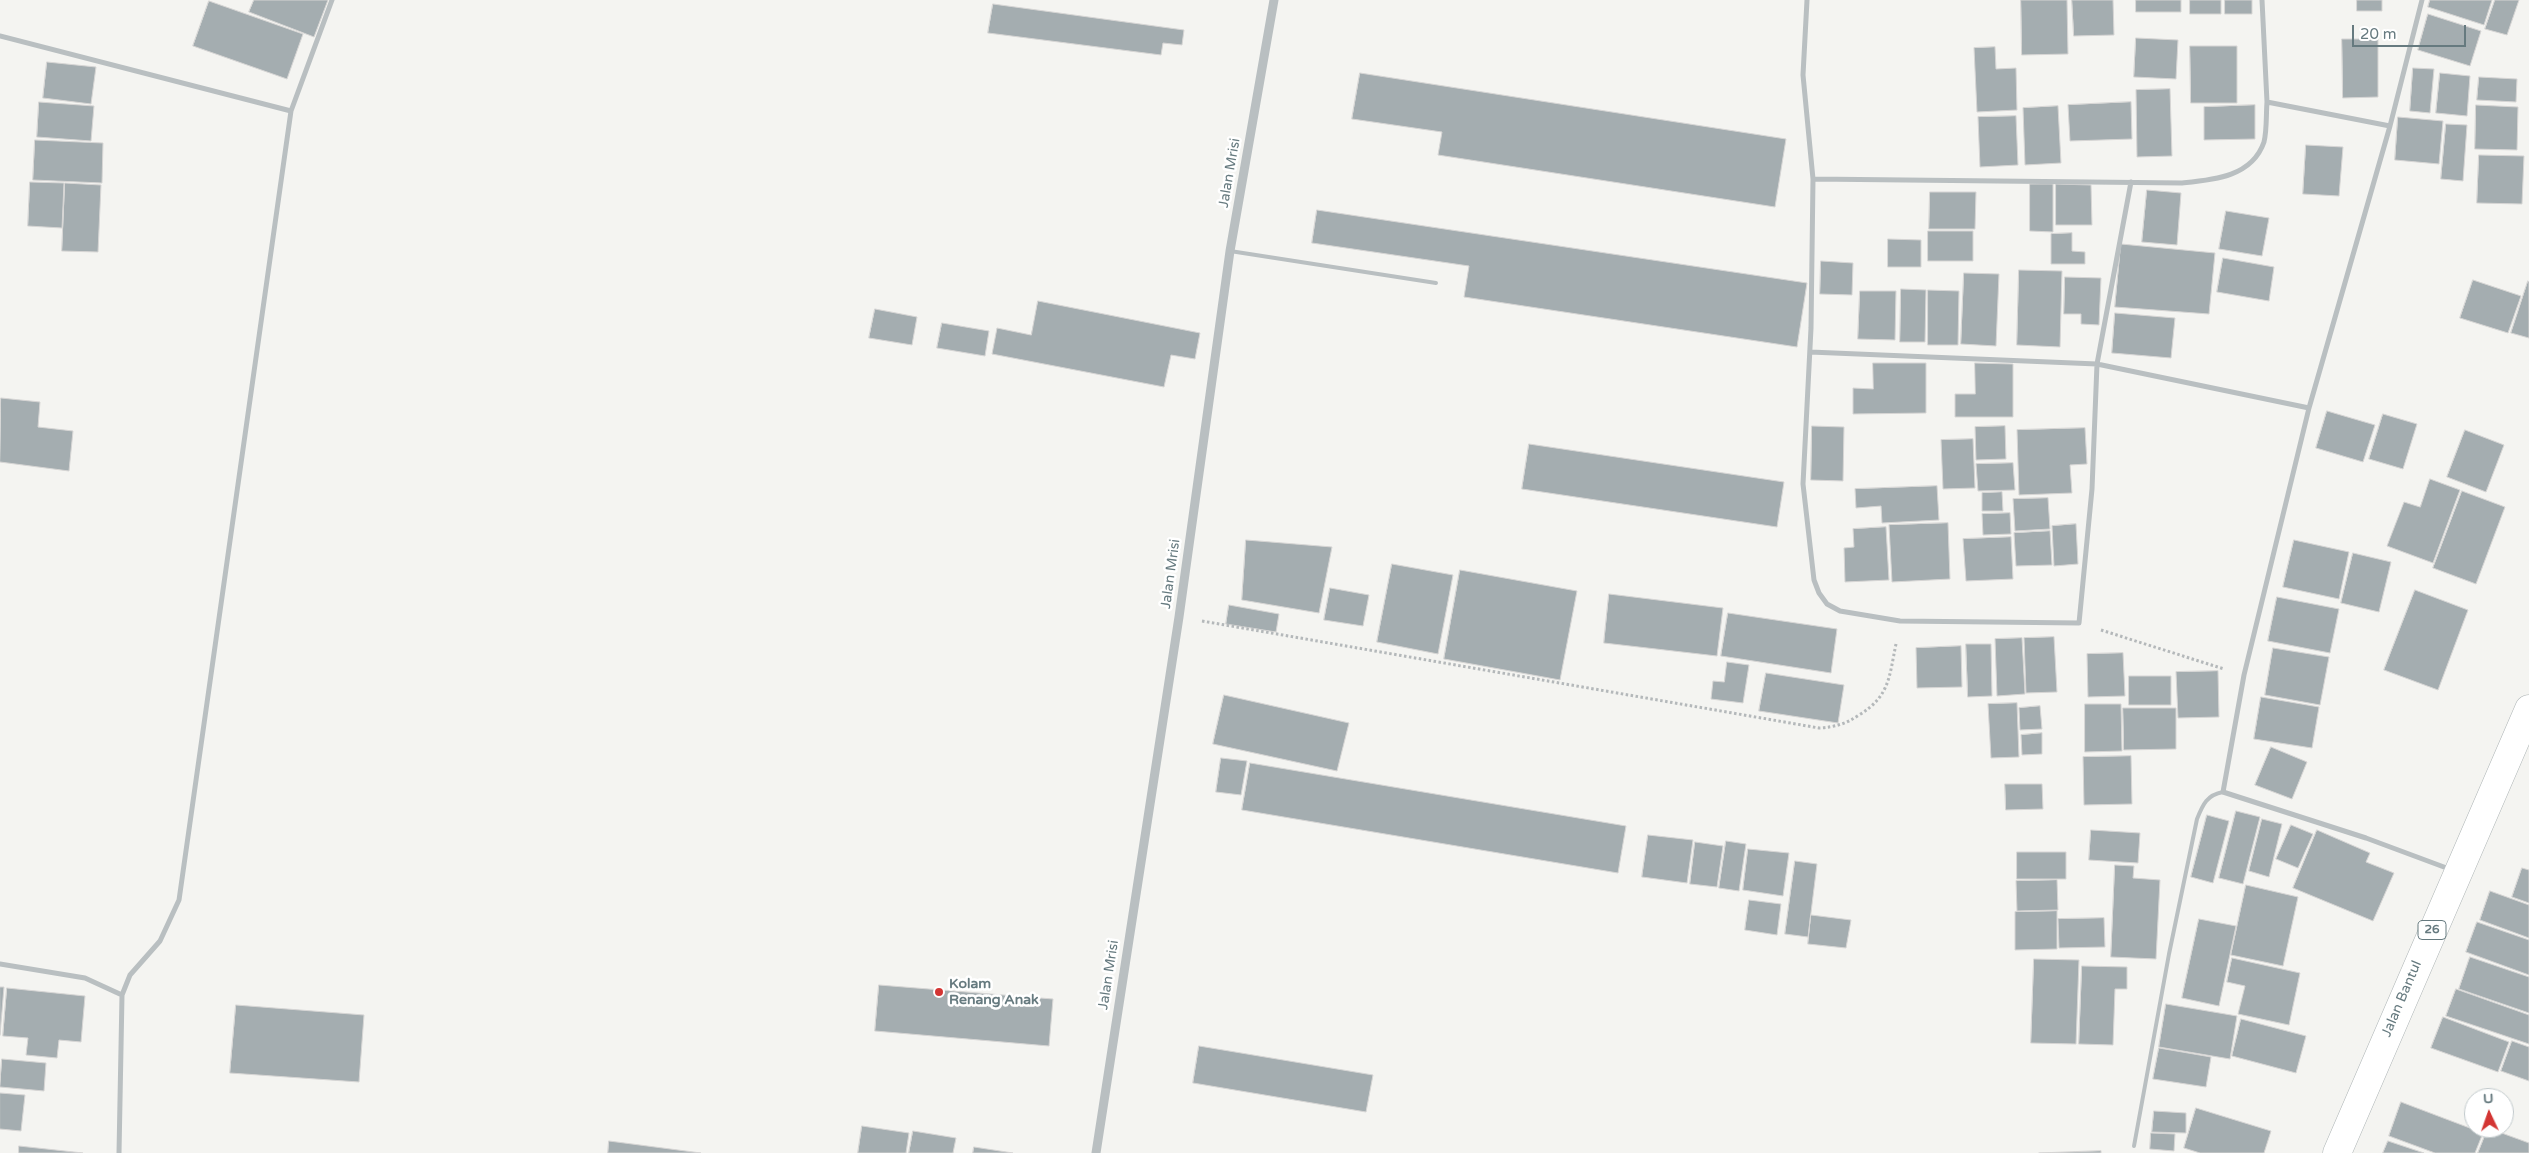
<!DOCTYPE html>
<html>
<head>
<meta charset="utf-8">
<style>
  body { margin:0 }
  #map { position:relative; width:2529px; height:1153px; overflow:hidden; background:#f4f4f1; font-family:"Varela Round",sans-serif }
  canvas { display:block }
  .north { position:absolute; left:2464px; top:1088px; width:50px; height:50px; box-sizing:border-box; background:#fff; border:1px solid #c2cacc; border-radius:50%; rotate:357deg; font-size:14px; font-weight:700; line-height:20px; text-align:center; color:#667a7f }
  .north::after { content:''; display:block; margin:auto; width:18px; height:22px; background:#d33533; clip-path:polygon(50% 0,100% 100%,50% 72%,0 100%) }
  .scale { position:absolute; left:2352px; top:25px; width:114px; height:22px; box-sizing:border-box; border:2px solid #667a7f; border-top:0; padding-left:6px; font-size:15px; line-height:18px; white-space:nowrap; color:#667a7f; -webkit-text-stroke:4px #fff; paint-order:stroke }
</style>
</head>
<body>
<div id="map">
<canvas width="2529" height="1153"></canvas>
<div class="north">U</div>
<div class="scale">20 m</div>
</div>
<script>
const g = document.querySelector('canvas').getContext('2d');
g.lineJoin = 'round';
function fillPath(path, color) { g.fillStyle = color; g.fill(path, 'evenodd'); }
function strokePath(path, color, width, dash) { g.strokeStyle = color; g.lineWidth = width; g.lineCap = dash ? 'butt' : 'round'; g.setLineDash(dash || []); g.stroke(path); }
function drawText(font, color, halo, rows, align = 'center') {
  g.font = font + ' "Varela Round",sans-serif'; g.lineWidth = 5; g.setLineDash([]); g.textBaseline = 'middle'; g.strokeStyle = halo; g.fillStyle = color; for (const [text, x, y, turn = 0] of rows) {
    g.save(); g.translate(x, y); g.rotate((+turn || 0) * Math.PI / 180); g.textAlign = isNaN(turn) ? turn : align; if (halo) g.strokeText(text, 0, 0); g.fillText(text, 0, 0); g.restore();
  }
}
const building = new Path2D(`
  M254 0H328L314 37 249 12Z
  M2021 0H2067L2068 54 2022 55Z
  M2072 0H2113L2114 35 2074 36Z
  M2136 0H2181V12H2136Z
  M2190 0H2221V14H2190Z
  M2225 0H2252V14H2225Z
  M2357 0H2382V11H2357Z
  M2430 0H2492L2484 25 2428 7Z
  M2495 0H2519L2507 35 2485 29Z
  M209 1 303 34 287 79 193 46Z
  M993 4 1184 30 1182 45 1163 43 1161 55 988 33Z
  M2428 14 2481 31 2470 66 2418 50Z
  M2136 38 2178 40 2176 79 2134 77Z
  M2342 39H2378V97L2343 98Z
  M2190 46H2237V103H2191Z
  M1995 47 1996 69 2016 68 2017 110 1977 112 1974 48Z
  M47 62 96 67 91 104 43 98Z
  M2413 68 2434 69 2430 113 2410 111Z
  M1360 73 1786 139 1775 207 1438 155 1442 132 1352 119Z
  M2440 73 2470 76 2467 116 2436 113Z
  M2479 77 2517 79 2516 102 2477 100Z
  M2170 89 2172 156 2137 157 2136 90Z
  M39 102 94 106 91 141 37 137Z
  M2131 102 2132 139 2070 141 2068 105Z
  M2255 105V139L2204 140V107Z
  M2476 105 2518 107 2517 150 2475 149Z
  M2058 106 2061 163 2025 165 2023 108Z
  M2016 116 2018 165 1980 167 1978 117Z
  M2398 117 2443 121 2439 164 2395 160Z
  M2446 124 2467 125 2463 181 2441 179Z
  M35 140 103 143 102 183 33 180Z
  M2306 145 2343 147 2339 196 2303 194Z
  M2479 155 2524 156 2522 204 2477 203Z
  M30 182 64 183 62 228 28 226Z
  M65 183 101 185 98 252 62 251Z
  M2030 184H2053V232L2030 231Z
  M2056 184 2091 185 2092 225H2056Z
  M2147 190 2181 193 2177 245 2142 242Z
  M1930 192H1976L1975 229H1929Z
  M1317 210 1807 283 1797 347 1464 297 1469 266 1312 243Z
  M2226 211 2269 218 2262 256 2219 249Z
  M1928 231H1973V261H1928Z
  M2072 233V251L2085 252V264H2051V234Z
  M1888 239 1921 240V267H1888Z
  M2121 244 2215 253 2209 314 2115 307Z
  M2223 258 2274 267 2269 301 2217 292Z
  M1821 261 1853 263 1852 295 1820 294Z
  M2019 270 2062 271 2060 347 2017 345Z
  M1964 273 1999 274 1996 346 1961 344Z
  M2065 277 2101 278 2099 325 2081 324V314H2064Z
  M2473 280 2521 296 2508 333 2460 318Z
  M2528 281 2529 282V338L2511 333Z
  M1901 289 1926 290 1925 342H1900Z
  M1928 290 1959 291 1958 345H1928Z
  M1860 291H1896L1895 340 1858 339Z
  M1038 301 1200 333 1195 359 1171 355 1164 387 992 354 997 328 1031 335Z
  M875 309 917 317 912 345 869 338Z
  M2115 313 2175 318 2171 358 2112 353Z
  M942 323 989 331 985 356 937 348Z
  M1873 363H1926V413L1853 414V388L1873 389Z
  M1975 363 2013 364V417H1955V394H1975Z
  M1 398 40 402 38 427 73 431 69 471 0 462Z
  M2327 411 2375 425 2363 462 2316 448Z
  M2383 414 2417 424 2403 469 2369 459Z
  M1812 426 1844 427 1843 481 1811 480Z
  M2005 426 2006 459 1976 460 1975 427Z
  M2085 428 2087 464 2070 465 2072 493 2019 495 2017 430Z
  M2465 430 2504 445 2486 492 2447 477Z
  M1973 439 1975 488 1943 489 1941 440Z
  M1529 444 1784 482 1777 527 1522 489Z
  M2013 463 2015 490 1978 491 1976 464Z
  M2430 479 2460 490 2433 563 2387 546 2404 502 2420 507Z
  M1937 486 1939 520 1882 523 1881 506 1856 508 1855 489Z
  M2462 491 2505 507 2476 584 2433 568Z
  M2002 492 2003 511H1982V493Z
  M2048 498 2050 529 2015 531 2013 499Z
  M2010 513 2011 534 1983 535 1982 514Z
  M1948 523 1950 579 1892 582 1889 525Z
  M2076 524 2078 564 2054 566 2052 526Z
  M1886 527 1889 580 1845 582 1844 548 1854 547 1853 529Z
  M2050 531 2052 565 2016 566 2014 533Z
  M2011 537 2013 579 1966 581 1963 539Z
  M1246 540 1332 547 1319 613 1242 600Z
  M2294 540 2349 552 2339 599 2283 587Z
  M2353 553 2391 562 2379 612 2341 603Z
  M1392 564 1453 575 1438 654 1377 642Z
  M1460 570 1577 591 1560 680 1444 659Z
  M1330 588 1369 595 1363 626 1324 620Z
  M2415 590 2468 610 2438 690 2384 670Z
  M1609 594 1723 608 1717 656 1604 643Z
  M2277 597 2339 609 2330 653 2268 641Z
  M1229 605 1279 614 1276 632 1226 624Z
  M1728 613 1837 629 1831 673 1721 656Z
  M2054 637 2057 692 2026 693 2024 638Z
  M2022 638 2025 694 1997 696 1995 639Z
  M1966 644H1991L1992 696 1968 697Z
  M1961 646 1962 687 1917 688 1916 648Z
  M2273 648 2329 657 2320 705 2265 695Z
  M2123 653 2125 696 2088 697 2087 654Z
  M1727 662 1749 665 1743 703 1711 699 1713 681 1724 682Z
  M2218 671 2219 717 2178 718 2176 672Z
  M1766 673 1844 685 1838 723 1759 711Z
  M2129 676H2171V705H2129Z
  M1224 695 1349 723 1337 771 1213 744Z
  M2261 697 2319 707 2312 748 2254 739Z
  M2017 703 2019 757 1991 758 1988 704Z
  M2085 704H2121L2122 751 2085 752Z
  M2040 706 2042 729 2020 730 2019 708Z
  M2123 708H2176V749L2124 750Z
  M2042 733V754L2022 755 2021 735Z
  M2271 747 2307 762 2292 799 2255 785Z
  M2131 756 2132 804 2084 805 2083 757Z
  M1221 758 1247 761 1241 795 1216 792Z
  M1250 763 1626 826 1618 873 1242 810Z
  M2005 784H2042L2043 809 2006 810Z
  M2236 811 2260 817 2243 884 2219 878Z
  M2207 815 2229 821 2213 883 2191 877Z
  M2262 819 2282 824 2269 877 2249 871Z
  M2291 825 2313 834 2298 868 2276 859Z
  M2091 830 2140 833 2138 863 2089 860Z
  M2317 830 2370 853 2366 862 2394 873 2373 921 2293 888Z
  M1648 835 1693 840 1687 883 1642 877Z
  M1726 841 1746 844 1739 891 1719 888Z
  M1695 842 1723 846 1717 887 1690 884Z
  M1748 849 1789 853 1783 896 1743 890Z
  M2017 852H2066V879H2017Z
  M1795 861 1817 864 1808 937 1785 934Z
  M2115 865 2134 866 2133 878 2160 880 2156 959 2111 957Z
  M2522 868 2529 870V903L2512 897Z
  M2057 880 2058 910 2017 911 2016 881Z
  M2246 885 2298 897 2283 966 2231 955Z
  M2490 891 2529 905V938L2480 920Z
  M1749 900 1781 904 1777 935 1745 930Z
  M2057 911V949L2015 950V912Z
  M1811 915 1851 920 1846 948 1808 944Z
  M2104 918 2105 947 2059 948 2058 919Z
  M2199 919 2236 926 2219 1006 2182 998Z
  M2477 922 2529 940V975L2466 952Z
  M2470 957 2529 977V1013L2459 989Z
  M2232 958 2300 973 2289 1025 2238 1014 2245 986 2227 982Z
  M2034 959 2079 960 2076 1044 2031 1043Z
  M2082 966 2127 967V989H2115L2113 1045 2079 1044Z
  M879 985 1053 999 1049 1046 875 1031Z
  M0 987H4L0 1035Z
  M7 988 85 996 81 1042 59 1040 57 1058 26 1055 28 1038 3 1036Z
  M2456 989 2529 1015V1044L2446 1016Z
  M2166 1004 2237 1016 2230 1059 2159 1047Z
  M236 1005 364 1015 359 1082 230 1073Z
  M2443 1017 2509 1042 2498 1072 2431 1048Z
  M2241 1019 2306 1036 2296 1073 2232 1056Z
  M2512 1041 2529 1047V1081L2501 1071Z
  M1199 1046 1373 1075 1366 1112 1193 1083Z
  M2159 1048 2211 1057 2206 1087 2153 1079Z
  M2 1059 46 1063 44 1091 0 1087Z
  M0 1093 25 1095 21 1131 0 1129Z
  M2401 1102 2483 1133 2475 1153H2435L2389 1136Z
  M2196 1108 2271 1131 2264 1153H2200L2184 1148Z
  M2154 1111 2186 1113V1133L2152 1132Z
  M862 1126 909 1133 906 1153H858Z
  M2488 1128 2529 1143V1153H2478Z
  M913 1131 956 1138 953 1153H909Z
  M2151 1133 2175 1134 2174 1151 2150 1149Z
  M609 1141 701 1153H608Z
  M2388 1141 2424 1153H2383Z
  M19 1146 83 1153H19Z
  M974 1147 1013 1153H973Z
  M2101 1151V1153H2039Z`);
const path = new Path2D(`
  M1202 621 1819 728C1835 727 1846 724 1859 715 1890 696 1889 677 1896 644
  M2101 630 2224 669`);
const service = new Path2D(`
  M1230 251 1436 283
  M2134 1146 2169 954 2197 819C2203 804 2207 795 2223 792`);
const minor = new Path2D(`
  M1807 0 1803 75 1813 179 1811 328 1803 484 1814 580 1819 593 1827 604 1840 611 1900 621 2079 623 2092 489 2097 364 2131 182
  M2262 0 2267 102 2390 126
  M2422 0 2390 126 2309 408 2244 675 2223 792 2366 838 2452 870
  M0 36 291 111
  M1813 179 2182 183C2213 180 2252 177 2264 142 2267 130 2266 114 2267 102
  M1810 352 2097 364 2309 408
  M0 964 85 978 122 995
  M119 1153 122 995 130 975 160 941 179 900 291 111 332 0`);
const tertiary = new Path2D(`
  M1096 1153 1179 617 1230 251 1274 0`);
const primary = new Path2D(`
  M2337 1153 2529 709`);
const markers = [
  [939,992,5,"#d33533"]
];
const shields = [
  [2432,930,28]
];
const shieldNames = [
  ["26",2432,930]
];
const streetNames = [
  ["Jalan Mrisi",1230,173,-80],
  ["Jalan Mrisi",1171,574,-82],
  ["Jalan Mrisi",1109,975,-81],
  ["Jalan Bantul",2402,999,-67]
];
const poiNames = [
  ["Kolam",949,984],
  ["Renang Anak",949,1000]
];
fillPath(building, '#a4adb0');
strokePath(building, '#d6d5d4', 1);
strokePath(primary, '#adb4b5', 29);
strokePath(path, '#b4b8ba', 3, [2.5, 2.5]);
strokePath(service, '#b9bfc1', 4);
strokePath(minor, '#b9bfc1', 5);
strokePath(tertiary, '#b9bfc1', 9);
strokePath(primary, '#fff', 28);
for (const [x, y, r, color] of markers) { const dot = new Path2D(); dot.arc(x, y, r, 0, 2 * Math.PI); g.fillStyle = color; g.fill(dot); strokePath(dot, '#fff', 2); }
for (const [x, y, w] of shields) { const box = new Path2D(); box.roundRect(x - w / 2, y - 9.5, w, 19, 4); g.fillStyle = '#fff'; g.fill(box); strokePath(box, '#667a7f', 1); }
drawText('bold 12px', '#667a7f', null, shieldNames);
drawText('14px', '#667a7f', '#fff', streetNames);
drawText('bold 14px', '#667a7f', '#fff', poiNames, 'left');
</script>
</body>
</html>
